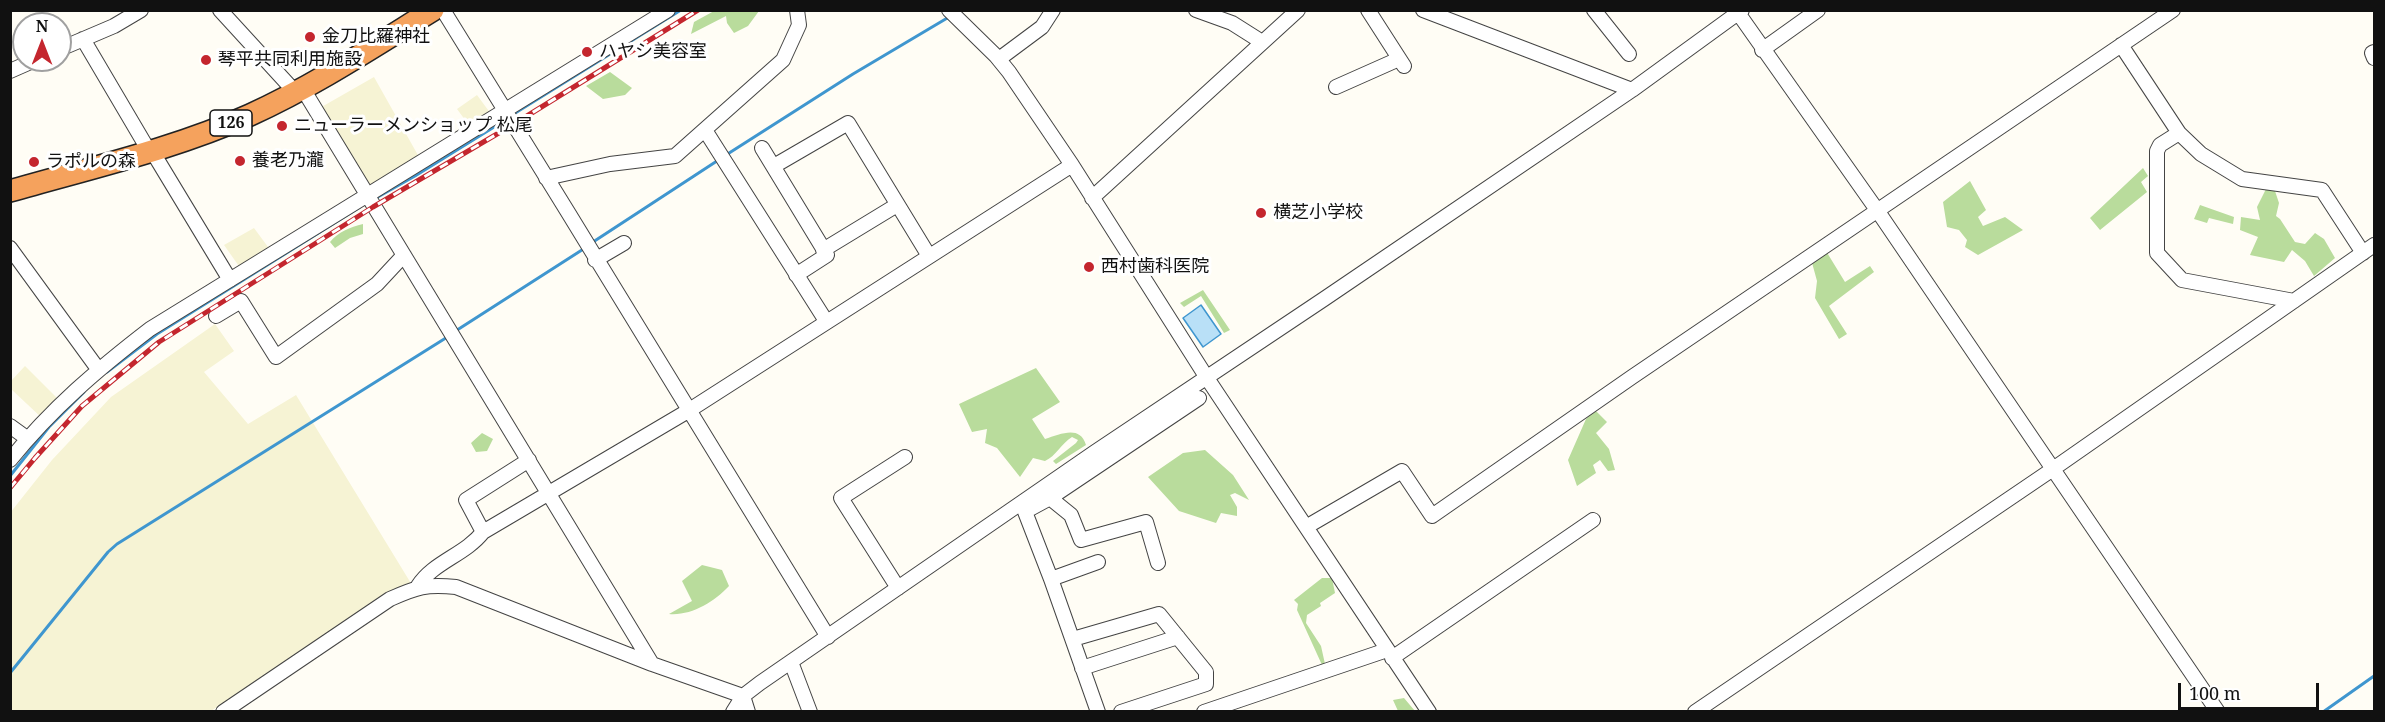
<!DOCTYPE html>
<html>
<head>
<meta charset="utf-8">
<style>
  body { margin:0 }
  #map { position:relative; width:2385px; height:722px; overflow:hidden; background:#fffdf5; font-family:"Noto Serif",serif }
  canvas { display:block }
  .frame { position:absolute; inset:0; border:12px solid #111; pointer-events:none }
  .north { position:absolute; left:12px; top:12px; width:60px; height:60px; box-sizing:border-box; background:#fff; border:2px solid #a0a0a0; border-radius:50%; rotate:0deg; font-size:16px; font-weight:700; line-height:24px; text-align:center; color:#111 }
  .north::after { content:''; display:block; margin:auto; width:21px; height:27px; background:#c4262e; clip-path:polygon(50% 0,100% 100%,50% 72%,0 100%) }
  .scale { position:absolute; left:2178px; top:683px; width:141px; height:27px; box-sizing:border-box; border:3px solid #111; border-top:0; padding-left:8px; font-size:18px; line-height:21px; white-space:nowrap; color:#111; -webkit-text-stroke:4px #fff; paint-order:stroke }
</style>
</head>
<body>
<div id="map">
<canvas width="2385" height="722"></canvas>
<div class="frame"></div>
<div class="north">N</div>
<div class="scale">100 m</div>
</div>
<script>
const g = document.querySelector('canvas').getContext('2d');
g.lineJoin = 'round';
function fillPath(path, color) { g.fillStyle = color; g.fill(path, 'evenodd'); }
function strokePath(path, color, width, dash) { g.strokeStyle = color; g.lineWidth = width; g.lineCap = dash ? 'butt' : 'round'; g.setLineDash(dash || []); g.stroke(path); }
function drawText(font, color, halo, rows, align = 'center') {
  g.font = font + ' "Noto Serif","Noto Sans JP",serif'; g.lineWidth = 6; g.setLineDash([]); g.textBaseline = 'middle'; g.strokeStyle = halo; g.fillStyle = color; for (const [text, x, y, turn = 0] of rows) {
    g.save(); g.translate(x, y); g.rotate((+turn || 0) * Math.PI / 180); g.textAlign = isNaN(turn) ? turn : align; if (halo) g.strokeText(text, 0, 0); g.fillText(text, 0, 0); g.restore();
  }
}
const farmland = new Path2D(`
  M374 77 419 157 370 190 318 109Z
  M477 95 491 114 471 128 457 109Z
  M254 228 271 251 241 269 224 245Z
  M215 324 234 351 204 372 248 424 296 395 412 585 375 603 211 711H11L10 513 52 460 111 397Z
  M25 366 60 401 43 419 11 389 10 382Z`);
const forest = new Path2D(`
  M714 11V10L759 11 748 26 734 33 727 23 726 16 691 34 694 22Z
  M610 72 632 88 625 95 603 99 586 86Z
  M2143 168 2148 176 2141 182 2147 192 2100 230 2090 218Z
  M1970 181 1986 210 1978 217 1983 226 2005 217 2023 230 1978 255 1965 247 1967 240 1959 230 1947 227 1943 202Z
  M2267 187 2274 188 2279 203 2276 216 2280 219 2295 242 2305 244 2315 233 2324 239 2335 258 2314 276 2305 261 2292 250 2284 262 2250 255 2258 237 2240 230 2241 217 2260 220 2257 207Z
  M2200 205 2234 217 2233 224 2209 218 2207 223 2194 219Z
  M363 224V234L350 238 335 248 330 242C338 232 350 227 363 224Z
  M1826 251 1845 282 1870 266 1874 272 1829 306 1847 334 1839 339 1815 298 1817 281 1811 259Z
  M1203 290 1230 330 1224 333 1201 296 1184 307 1180 303Z
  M1036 368 1060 402 1032 419 1045 439C1061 434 1080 425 1086 445L1056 464 1053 461 1076 443 1078 440 1072 437C1061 444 1056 456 1045 461L1033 458 1020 477 997 448 985 443 987 429 972 432 959 404Z
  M1595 410 1607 422 1596 433 1609 449 1615 470 1608 471 1600 460 1593 465 1596 473 1577 486 1568 460 1586 419Z
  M482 433 493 439 487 451 476 452 471 443Z
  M1205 450 1233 475 1249 500 1235 493 1230 495 1237 507V516L1221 513 1216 523 1179 511 1148 477 1183 453Z
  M702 565 722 570 729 586C714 602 691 616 669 614L692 601 682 581Z
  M1322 578H1332L1335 593 1320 603 1321 606 1307 615 1306 623 1321 646 1325 664 1322 665 1297 610 1298 604 1294 600Z
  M1404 698 1415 711H1398L1393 700Z`);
const water = new Path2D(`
  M1201 305 1221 334 1203 347 1183 318Z`);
const stream = new Path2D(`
  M512 115 681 10
  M726 155 853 74 949 17
  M376 198 415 176 507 119
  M593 242 720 159
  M454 332 585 248
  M107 372 157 334 360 207
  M10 476 49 427 84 392
  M10 673 108 552 117 544 449 336
  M2323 712 2374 676`);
const minor = new Path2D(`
  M220 10 296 93
  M443 10C573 218 699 429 828 637
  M949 10 996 56 1009 72 1072 165 1207 378 1429 712
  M1196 10 1232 23 1262 42
  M1368 10 1404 66
  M1423 10 1632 90
  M1594 10 1629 54
  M1736 10 1877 210 2218 712
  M83 39 149 151
  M2121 45 2179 133 2201 154 2242 179 2322 190 2363 253
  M60 49 114 26 141 10
  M1762 50 1818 10
  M2374 52 2372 53 2374 58
  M999 59 1042 27 1053 10
  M10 71 35 60
  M1336 87 1399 59
  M303 89 652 664
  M705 130 826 321
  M2179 133 2160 145 2157 151V253L2182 280 2294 301
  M762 148 827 255 796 275
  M152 151 230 280
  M774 166 848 123 929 256
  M546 178 610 164 675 156 783 60 799 25 797 10
  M1092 198 1298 10
  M10 248 98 369
  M823 250 897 205
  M595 260 624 243
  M216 316 241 301 276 357 377 284 404 255
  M10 426 28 439
  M10 460C52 408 98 369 150 329L668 10
  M1050 498 1071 515 1081 540 1146 522 1158 563
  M1022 504 1051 579 1098 712
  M1026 511 1050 498 1199 398
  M1306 527 1402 471 1432 516 1632 377 2173 10
  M483 532 466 500 529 460
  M1051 579 1098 562
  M418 586C433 562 465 555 483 532L688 411 1072 165
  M898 588 841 498 905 457
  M1073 639 1159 614 1206 672V684L1121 712
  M1392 658 1593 520
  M791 662 810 712
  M1082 668 1178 637
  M743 696 748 712
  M223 712 390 599C417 587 426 584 456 587L652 664 743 696
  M733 712 743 696 760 683 1095 452 1324 299 1632 90 1742 10
  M1204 712 1387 650
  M1695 712 2053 469 2374 245`);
const highway = new Path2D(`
  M10 191C90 168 174 149 250 115 314 86 373 47 433 10`);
const rail = new Path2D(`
  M10 488 35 458 82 406 159 342 373 207 514 124 698 10`);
const markers = [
  [310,37,6,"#c4262e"],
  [587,52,6,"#c4262e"],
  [206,60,6,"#c4262e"],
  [282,126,6,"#c4262e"],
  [240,161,6,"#c4262e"],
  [34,162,6,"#c4262e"],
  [1261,213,6,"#c4262e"],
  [1089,267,6,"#c4262e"]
];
const shields = [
  [231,123,42]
];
const shieldNames = [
  ["126",231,123]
];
const poiNames = [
  ["金刀比羅神社",322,37],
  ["ハヤシ美容室",599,52],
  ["琴平共同利用施設",218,60],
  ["ニューラーメンショップ 松尾",294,126],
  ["養老乃瀧",252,161],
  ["ラポルの森",46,162],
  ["横芝小学校",1273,213],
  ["西村歯科医院",1101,267]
];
fillPath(farmland, '#f6f3d4');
fillPath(forest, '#b9dc9c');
fillPath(water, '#b9e0f7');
strokePath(water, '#3f96cf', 1.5);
strokePath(stream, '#3f96cf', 3);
strokePath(minor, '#444', 16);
strokePath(highway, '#222', 24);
strokePath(minor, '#fff', 14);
strokePath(highway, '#f5a25d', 21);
strokePath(rail, '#c4262e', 5);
strokePath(rail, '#fff', 3, [9]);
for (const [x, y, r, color] of markers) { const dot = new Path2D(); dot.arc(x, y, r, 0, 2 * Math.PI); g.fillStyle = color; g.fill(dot); strokePath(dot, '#fff', 2); }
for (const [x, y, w] of shields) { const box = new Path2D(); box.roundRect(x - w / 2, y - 13, w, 26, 4.5); g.fillStyle = '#fff'; g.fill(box); strokePath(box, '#111', 1.5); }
drawText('bold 16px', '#111', null, shieldNames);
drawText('18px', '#111', '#fff', poiNames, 'left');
</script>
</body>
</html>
